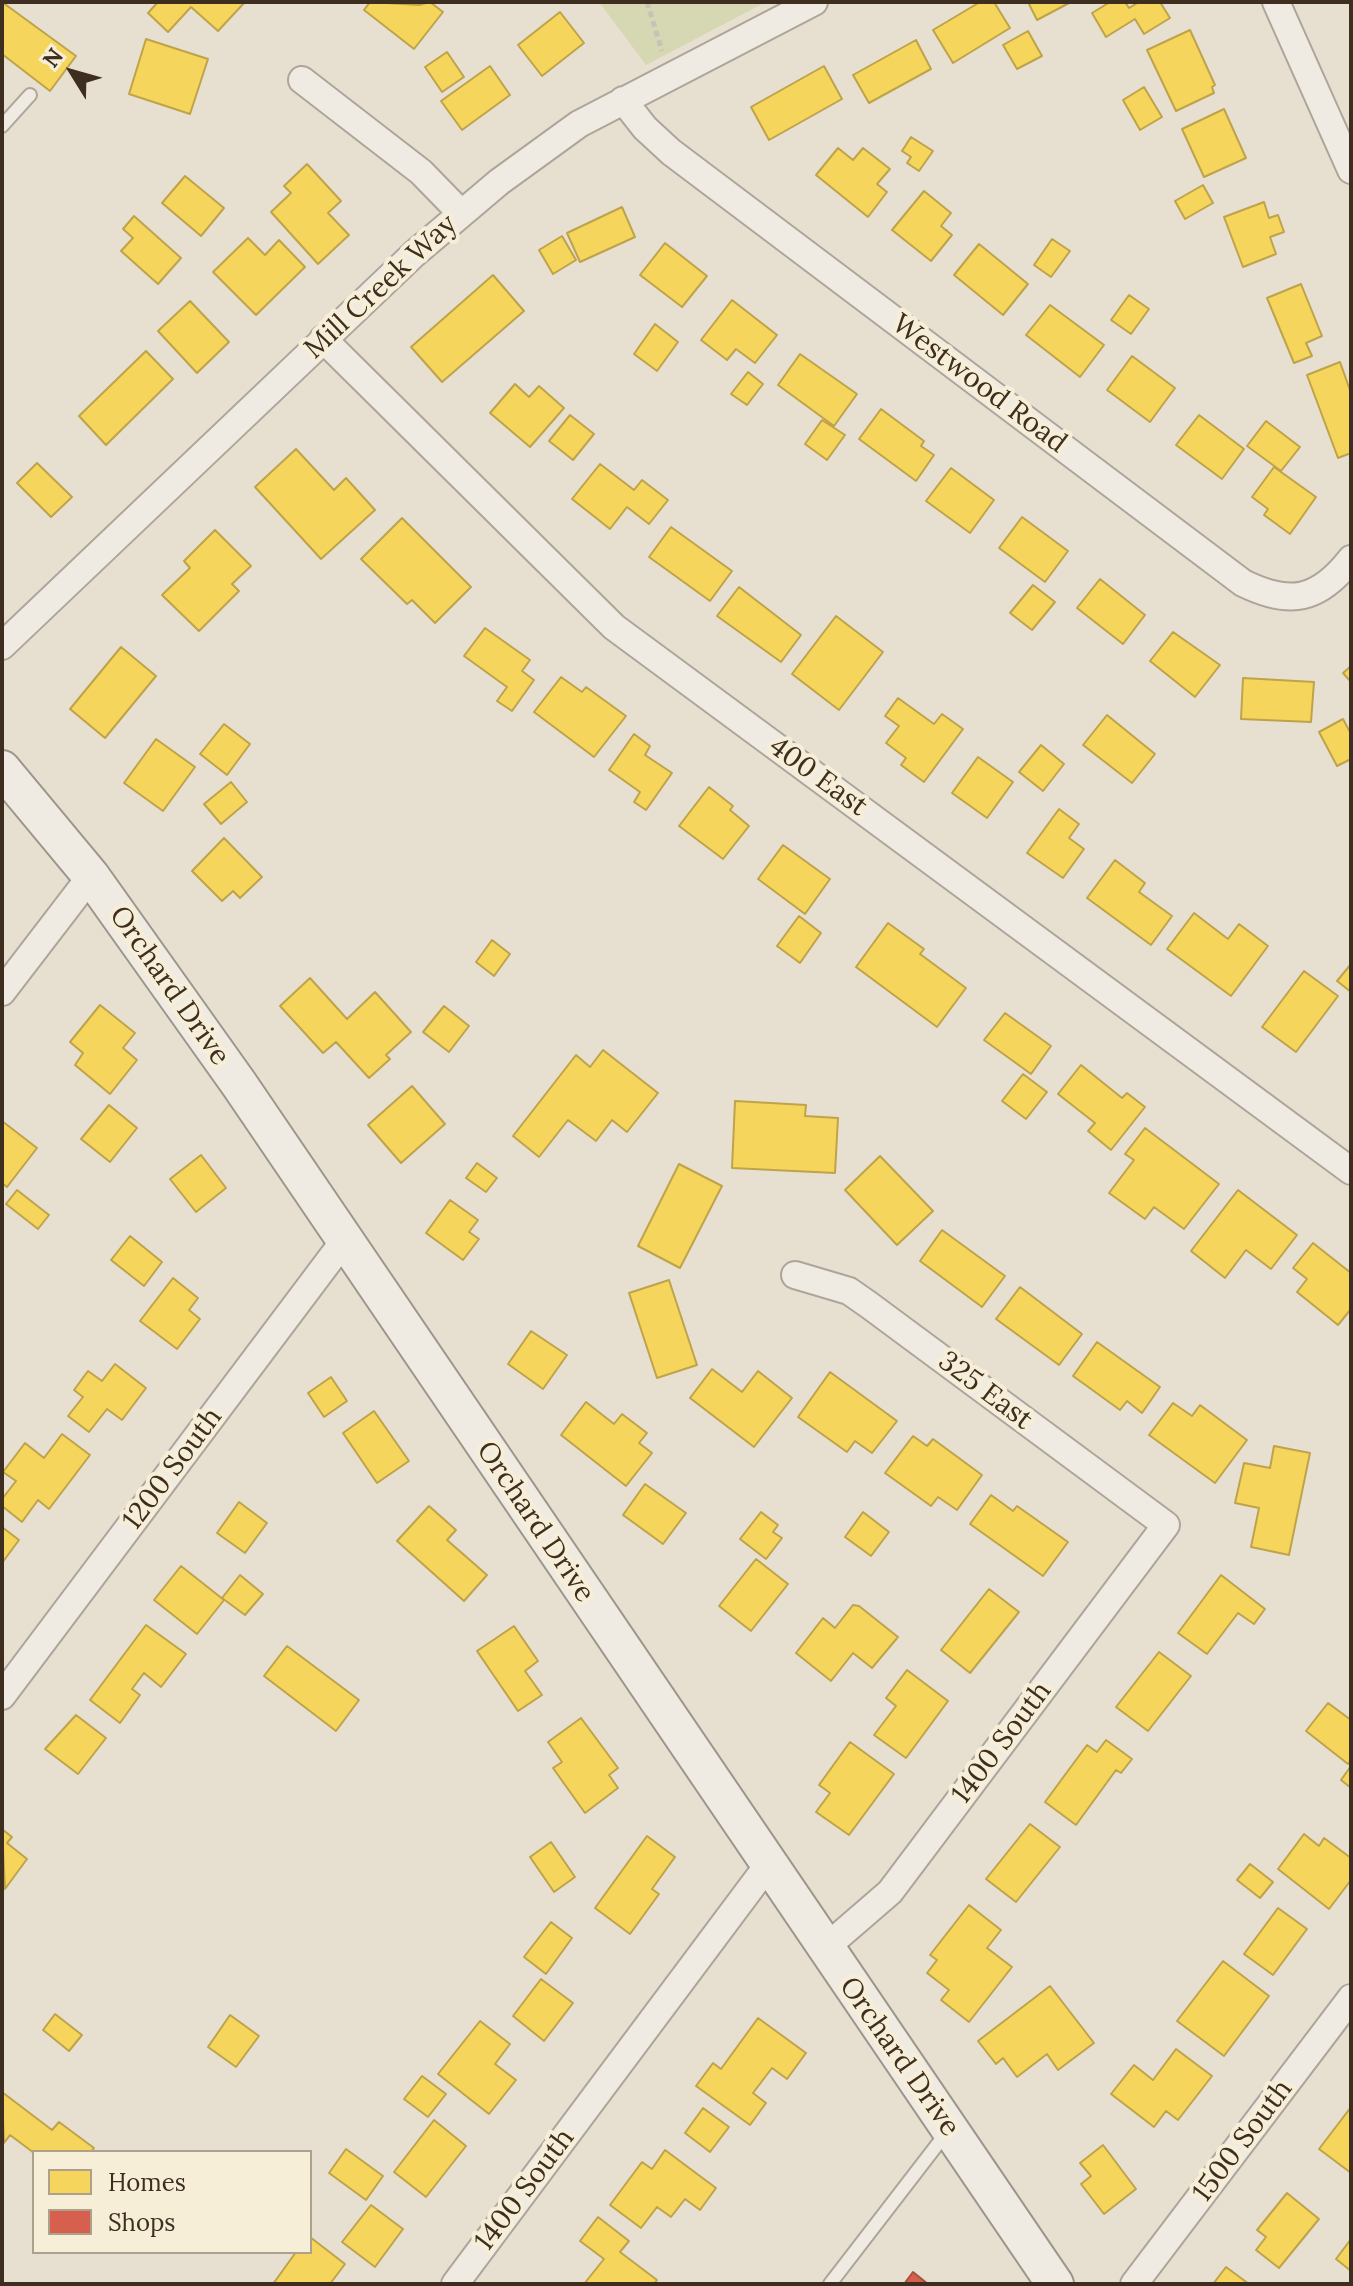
<!DOCTYPE html>
<html>
<head>
<meta charset="utf-8">
<style>
  body { margin:0 }
  #map { position:relative; width:1353px; height:2286px; overflow:hidden; background:#e7e0d1; font-family:Lora,serif }
  canvas { display:block }
  .frame { position:absolute; inset:0; border:4px solid #3d2e20; pointer-events:none }
  .legend { position:absolute; left:32px; top:2150px; width:280px; height:104px; box-sizing:border-box; background:#f7eed8; border:2px solid #ada18e; margin:0; padding:10px 14px; list-style:none; font-size:24px; color:#3d2e20 }
  .legend li { display:flex; align-items:center; gap:16px; height:40px }
  .legend b { width:40px; border:2px solid #ada18e }
  .north { position:absolute; left:32px; top:32px; width:80px; height:80px; -webkit-text-stroke:6px #f7eed8; paint-order:stroke; rotate:307deg; font-size:22px; font-weight:700; line-height:32px; text-align:center; color:#3d2e20 }
  .north::after { content:''; display:block; margin:auto; width:28px; height:36px; background:#3d2e20; clip-path:polygon(50% 0,100% 100%,50% 72%,0 100%) }
</style>
</head>
<body>
<div id="map">
<canvas width="1353" height="2286"></canvas>
<div class="frame"></div>
<ul class="legend">
<li><b style="height:22px;background:#f6d55c"></b>Homes</li>
<li><b style="height:22px;background:#d6604d"></b>Shops</li>
</ul>
<div class="north">N</div>
</div>
<script>
const g = document.querySelector('canvas').getContext('2d');
g.lineJoin = 'round';
function fillPath(path, color) { g.fillStyle = color; g.fill(path, 'evenodd'); }
function strokePath(path, color, width, dash) { g.strokeStyle = color; g.lineWidth = width; g.lineCap = dash ? 'butt' : 'round'; g.setLineDash(dash || []); g.stroke(path); }
function drawText(font, color, halo, rows, align = 'center') {
  g.font = font + ' Lora,serif'; g.lineWidth = 8; g.setLineDash([]); g.textBaseline = 'middle'; g.strokeStyle = halo; g.fillStyle = color; for (const [text, x, y, turn = 0] of rows) {
    g.save(); g.translate(x, y); g.rotate((+turn || 0) * Math.PI / 180); g.textAlign = isNaN(turn) ? turn : align; if (halo) g.strokeText(text, 0, 0); g.fillText(text, 0, 0); g.restore();
  }
}
const green = new Path2D(`
  M599 2H763L764 3 646 65Z`);
const homes = new Path2D(`
  M2 2 76 56 50 91 2 54Z
  M158 2H245L218 31 191 7 168 32 148 13Z
  M370 2 419 5 430 2 443 12 414 49 364 10Z
  M980 2H994L1010 28 953 63 933 30Z
  M1028 2H1071L1037 20Z
  M1110 2H1125L1129 8 1139 2H1160L1170 18 1144 34 1135 19 1106 37 1092 13Z
  M560 12 584 43 542 76 518 45Z
  M1190 30 1215 85 1212 87 1214 93 1176 111 1147 50Z
  M1028 31 1042 56 1017 69 1003 45Z
  M146 39 208 59 190 114 129 94Z
  M916 40 931 69 869 103 853 75Z
  M447 52 464 77 442 92 425 67Z
  M490 66 510 95 462 130 441 101Z
  M824 66 842 99 769 140 751 107Z
  M1144 87 1162 117 1140 130 1123 100Z
  M1224 109 1246 158 1204 177 1182 129Z
  M911 137 933 151 919 171 907 163 911 157 902 151Z
  M838 148 853 160 863 148 890 169 877 184 887 192 868 217 816 175Z
  M307 164 341 201 328 213 349 235 318 264 271 212 291 193 284 186Z
  M185 176 224 208 201 236 162 203Z
  M1203 185 1213 203 1185 219 1175 201Z
  M924 191 951 213 941 226 952 235 931 261 892 230Z
  M1264 202 1269 218 1278 215 1284 232 1270 237 1276 254 1243 267 1224 217Z
  M622 207 635 237 580 262 567 233Z
  M134 216 181 258 158 284 121 251 133 238 123 229Z
  M562 236 576 260 553 274 539 250Z
  M248 238 265 255 279 240 305 267 256 315 213 272Z
  M1052 239 1070 251 1051 277 1034 265Z
  M665 243 707 276 682 307 640 275Z
  M979 244 1028 284 1003 315 954 275Z
  M493 275 524 311 442 382 411 347Z
  M1301 284 1322 336 1306 343 1312 356 1294 363 1267 298Z
  M1129 295 1149 309 1131 334 1111 320Z
  M732 300 777 335 755 363 736 349 727 360 701 340Z
  M190 301 229 342 197 373 158 331Z
  M1050 305 1104 345 1080 377 1026 335Z
  M655 324 678 342 657 371 634 354Z
  M146 351 173 379 106 445 79 416Z
  M800 354 857 394 834 426 778 385Z
  M1132 356 1175 388 1150 422 1107 390Z
  M1340 362 1351 393V453L1338 458 1307 375Z
  M748 372 763 384 747 405 731 394Z
  M515 384 529 397 539 386 564 408 530 447 490 413Z
  M881 409 924 441 921 446 934 455 916 481 859 439Z
  M570 415 594 434 573 460 549 441Z
  M1199 415 1244 449 1222 479 1176 445Z
  M822 420 845 435 827 460 805 444Z
  M1266 421 1300 447 1281 471 1247 446Z
  M296 449 334 490 346 478 375 510 321 559 255 487Z
  M37 463 72 497 51 517 17 483Z
  M600 464 634 490 642 480 668 500 649 524 627 507 610 529 572 499Z
  M1274 467 1316 497 1290 534 1264 515 1268 509 1252 497Z
  M951 468 994 500 970 533 926 501Z
  M1022 517 1068 551 1045 582 999 548Z
  M402 518 471 587 435 623 412 600 407 604 361 559Z
  M671 527 732 571 710 601 649 557Z
  M215 530 251 566 232 584 239 591 199 631 162 595 190 568 184 561Z
  M1100 579 1145 615 1123 644 1077 608Z
  M1033 585 1055 602 1032 630 1010 613Z
  M739 587 801 635 781 662 717 616Z
  M836 616 883 652 839 710 792 674Z
  M485 628 530 660 522 671 534 680 512 711 497 701 507 687 464 656Z
  M1173 632 1220 665 1195 697 1150 661Z
  M121 647 156 676 105 738 70 709Z
  M1351 666V682L1343 673Z
  M561 677 582 692 586 687 626 716 594 757 534 712Z
  M1243 678 1314 682 1311 722 1241 719Z
  M898 698 934 724 942 714 963 729 924 782 901 765 906 758 886 743 899 726 885 716Z
  M1107 715 1155 754 1132 783 1083 745Z
  M1343 719 1351 734V759L1337 766 1319 732Z
  M224 724 250 744 227 775 200 754Z
  M634 734 650 746 645 755 672 773 646 810 634 802 640 792 609 770Z
  M156 739 195 767 163 811 124 783Z
  M1041 745 1064 764 1043 791 1019 772Z
  M978 757 1013 782 987 818 952 793Z
  M231 782 247 802 221 824 204 804Z
  M709 787 733 806 730 810 749 826 723 859 679 826Z
  M1059 809 1079 824 1069 838 1084 849 1063 878 1027 853Z
  M224 838 262 877 240 898 233 891 222 901 192 871Z
  M783 845 830 879 805 914 758 879Z
  M1115 860 1145 883 1139 892 1172 916 1151 945 1087 898Z
  M1194 913 1228 939 1239 924 1268 946 1231 996 1167 949Z
  M799 916 821 933 800 963 777 946Z
  M888 923 924 949 920 954 966 988 937 1027 856 967Z
  M492 940 510 954 494 976 476 962Z
  M1351 964V992L1337 981Z
  M1304 971 1338 996 1296 1052 1262 1027Z
  M310 978 347 1019 375 992 411 1032 386 1055 390 1059 369 1078 336 1042 323 1053 280 1006Z
  M100 1005 135 1033 123 1048 137 1060 110 1094 75 1065 83 1053 70 1042Z
  M444 1006 469 1026 449 1052 423 1032Z
  M1005 1013 1051 1046 1031 1074 984 1040Z
  M603 1050 658 1093 627 1132 612 1120 596 1141 568 1120 539 1157 513 1136 576 1055 590 1067Z
  M1081 1065 1122 1098 1127 1093 1145 1107 1111 1150 1088 1131 1095 1123 1058 1094Z
  M1023 1074 1047 1092 1026 1119 1002 1101Z
  M412 1086 445 1124 401 1163 368 1125Z
  M735 1101 806 1105 805 1116 838 1118 835 1173 732 1168Z
  M109 1105 137 1128 110 1162 81 1139Z
  M2 1121 37 1148 7 1187 2 1183Z
  M1145 1128 1219 1184 1184 1229 1154 1207 1145 1219 1109 1193 1134 1160 1125 1154Z
  M201 1155 226 1188 196 1212 170 1179Z
  M880 1156 933 1211 897 1245 845 1190Z
  M477 1163 497 1178 486 1192 466 1178Z
  M679 1164 722 1186 680 1268 638 1246Z
  M17 1190 49 1215 38 1229 6 1204Z
  M1238 1190 1297 1235 1271 1269 1246 1250 1225 1278 1191 1251Z
  M450 1200 478 1220 469 1232 479 1239 463 1260 426 1233Z
  M942 1230 1005 1276 982 1307 920 1261Z
  M130 1236 162 1262 144 1286 111 1260Z
  M1313 1243 1351 1273V1309L1338 1325 1297 1292 1307 1279 1293 1268Z
  M173 1278 198 1298 189 1310 200 1319 177 1349 140 1321Z
  M669 1280 697 1365 657 1378 629 1293Z
  M1020 1287 1082 1334 1059 1365 996 1319Z
  M531 1331 567 1355 543 1389 508 1364Z
  M1097 1342 1160 1387 1142 1413 1127 1401 1120 1410 1073 1376Z
  M115 1364 146 1388 122 1420 107 1409 89 1432 68 1416 83 1397 74 1390 88 1371 102 1381Z
  M712 1369 742 1392 758 1371 792 1398 754 1447 690 1398Z
  M830 1372 897 1421 872 1453 855 1441 847 1452 798 1417Z
  M331 1377 347 1401 324 1417 308 1393Z
  M586 1402 614 1424 622 1414 647 1433 639 1443 652 1453 626 1486 561 1435Z
  M1173 1403 1192 1416 1200 1405 1247 1440 1215 1483 1149 1435Z
  M374 1411 409 1461 377 1483 343 1433Z
  M62 1434 90 1455 49 1509 38 1500 22 1522 2 1506V1499L16 1481 3 1472 25 1443 44 1458Z
  M913 1436 927 1446 933 1439 982 1475 957 1510 938 1497 931 1506 885 1473Z
  M1274 1446 1310 1453 1289 1555 1251 1547 1259 1508 1235 1503 1244 1463 1270 1468Z
  M645 1484 686 1513 663 1544 623 1515Z
  M991 1495 1013 1511 1017 1506 1068 1542 1043 1576 970 1524Z
  M239 1502 267 1523 245 1553 217 1533Z
  M429 1506 456 1530 447 1540 487 1575 464 1601 397 1541Z
  M761 1512 778 1525 773 1532 782 1538 766 1559 740 1539Z
  M863 1512 889 1532 871 1556 845 1537Z
  M2 1527 19 1540 2 1563Z
  M756 1559 788 1584 751 1631 719 1606Z
  M181 1566 224 1600 197 1634 154 1600Z
  M240 1575 263 1594 245 1615 222 1598Z
  M1221 1575 1265 1609 1254 1624 1238 1613 1207 1654 1178 1633Z
  M989 1589 1019 1612 970 1673 941 1650Z
  M853 1605 859 1606 898 1637 872 1668 853 1653 831 1681 796 1653 823 1618 835 1628Z
  M146 1625 186 1654 161 1687 144 1673 132 1689 140 1695 120 1723 90 1700Z
  M514 1626 538 1661 525 1671 542 1695 518 1711 477 1651Z
  M287 1646 359 1700 336 1731 264 1676Z
  M1159 1652 1191 1676 1148 1731 1116 1707Z
  M907 1670 948 1701 906 1758 874 1735 896 1706 886 1698Z
  M1328 1703 1351 1720V1760L1348 1764 1306 1731Z
  M76 1715 106 1738 78 1774 45 1749Z
  M581 1718 618 1768 609 1775 618 1788 585 1813 553 1768 562 1762 548 1742Z
  M1106 1740 1132 1759 1121 1773 1116 1770 1076 1825 1045 1802 1087 1745 1097 1752Z
  M850 1742 894 1774 849 1835 816 1812 830 1793 819 1785Z
  M1351 1766V1788L1341 1780Z
  M1030 1824 1060 1847 1016 1902 986 1879Z
  M2 1829 12 1837 7 1843 27 1859 5 1889Z
  M1304 1834 1319 1846 1324 1838 1351 1858V1880L1329 1909 1278 1869Z
  M647 1836 675 1857 652 1889 659 1894 630 1934 595 1908Z
  M551 1842 575 1877 554 1892 530 1857Z
  M1250 1864 1273 1882 1260 1898 1237 1880Z
  M969 1905 1001 1930 987 1948 1012 1967 969 2022 941 2000 949 1990 927 1973 937 1960 930 1955Z
  M1278 1908 1307 1929 1273 1975 1244 1954Z
  M551 1922 572 1938 546 1974 524 1957Z
  M1223 1961 1269 1996 1224 2056 1177 2021Z
  M541 1979 573 2003 544 2041 513 2016Z
  M1050 1986 1094 2043 1058 2070 1047 2054 1017 2077 1003 2058 996 2064 978 2041Z
  M55 2014 82 2035 69 2051 43 2030Z
  M230 2015 259 2036 236 2067 208 2047Z
  M758 2018 806 2053 787 2079 772 2068 753 2093 766 2103 750 2125 696 2086 713 2063 721 2069Z
  M480 2021 510 2044 495 2064 516 2080 489 2114 438 2074Z
  M1176 2049 1212 2076 1178 2120 1166 2111 1154 2127 1111 2094 1134 2065 1153 2080Z
  M422 2076 446 2094 428 2117 404 2099Z
  M2 2092 52 2130 59 2122 94 2148 91 2152 34 2153 10 2135 4 2143Z
  M1351 2107V2173L1319 2149Z
  M703 2108 729 2127 710 2152 685 2133Z
  M434 2120 466 2146 426 2197 394 2172Z
  M1103 2145 1136 2189 1104 2214 1081 2184 1091 2176 1080 2163Z
  M346 2149 383 2176 366 2200 329 2173Z
  M665 2150 716 2188 700 2210 685 2199 671 2217 657 2207 641 2228 610 2205 642 2162 652 2169Z
  M1287 2193 1319 2219 1279 2268 1256 2250 1266 2237 1257 2230Z
  M371 2205 403 2229 375 2267 342 2242Z
  M598 2217 629 2241 620 2252 657 2280 654 2284H584L604 2259 580 2241Z
  M310 2237 345 2264 330 2284H273L296 2252H310Z
  M1351 2239V2271L1336 2259Z
  M1226 2267 1249 2284H1213Z`);
const shops = new Path2D(`
  M913 2272 928 2284H904Z`);
const path = new Path2D(`
  M647 2 662 51`);
const service = new Path2D(`
  M2 126 30 95
  M830 2284 947 2132`);
const minor = new Path2D(`
  M1276 2 1351 170
  M302 80 421 172 461 213
  M623 100 645 128 671 152 1243 583C1290 606 1318 601 1351 559
  M323 339 614 627 1351 1171
  M2 646 414 254 499 182 579 124 814 2
  M2 992 91 876
  M795 1275 849 1291 869 1305 1166 1525 890 1892 824 1949
  M2 1696 344 1241
  M455 2284 768 1865
  M1134 2284 1351 1998`);
const secondary = new Path2D(`
  M2 769 91 876 239 1084 1055 2284`);
const streetNames = [
  ["Mill Creek Way",381,287,-43],
  ["Westwood Road",979,384,37],
  ["400 East",818,777,36],
  ["Orchard Drive",169,986,55],
  ["325 East",985,1391,37],
  ["1200 South",173,1469,-53],
  ["Orchard Drive",535,1522,56],
  ["1400 South",1002,1743,-53],
  ["Orchard Drive",899,2057,55],
  ["1500 South",1243,2141,-53],
  ["1400 South",525,2190,-53]
];
fillPath(green, '#d6d7b3');
fillPath(homes, '#f6d55c');
strokePath(homes, '#bea34a', 2);
fillPath(shops, '#d6604d');
strokePath(shops, '#a85140', 2);
strokePath(service, '#ada599', 16);
strokePath(minor, '#ada599', 30);
strokePath(secondary, '#9c958a', 40);
strokePath(path, '#c8c2b9', 5, [6, 4]);
strokePath(service, '#efebe3', 12);
strokePath(minor, '#efebe3', 26);
strokePath(secondary, '#efebe3', 36);
drawText('28px', '#3d2e20', '#f7eed8', streetNames);
</script>
</body>
</html>
